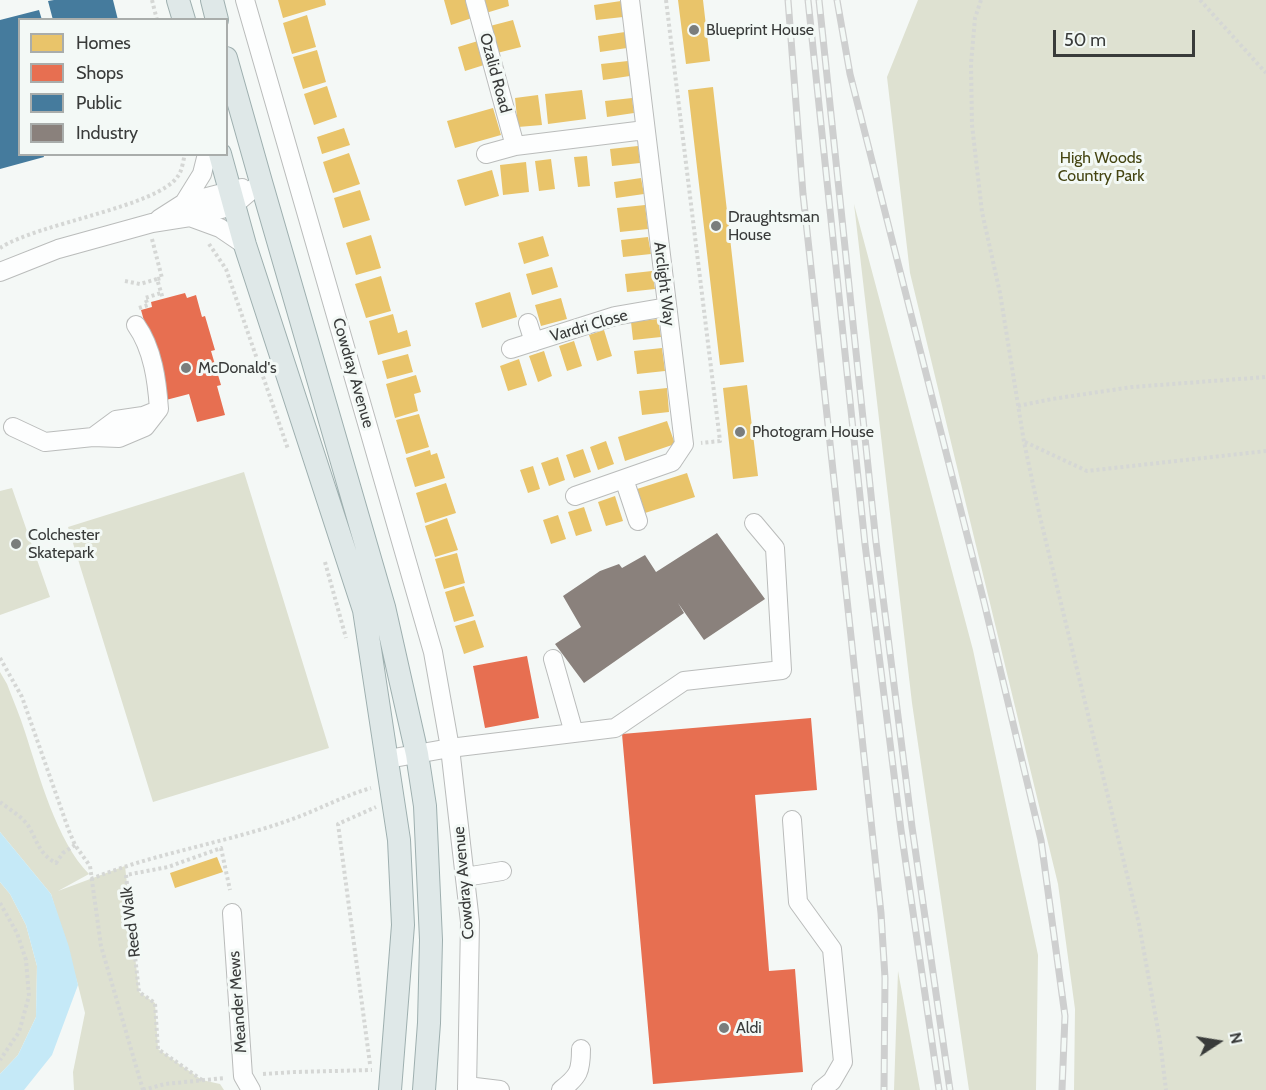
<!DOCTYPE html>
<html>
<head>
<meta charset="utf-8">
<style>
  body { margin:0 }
  #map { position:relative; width:1266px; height:1090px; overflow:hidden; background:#f4f8f6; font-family:Cabin,sans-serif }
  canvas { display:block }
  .legend { position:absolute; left:18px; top:18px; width:210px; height:138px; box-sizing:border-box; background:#f3f9f6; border:2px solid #a9adab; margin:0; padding:8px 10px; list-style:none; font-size:18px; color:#393b3a }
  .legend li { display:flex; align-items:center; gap:12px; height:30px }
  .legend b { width:30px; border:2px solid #a9adab }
  .north { position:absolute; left:1188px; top:1012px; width:60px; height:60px; -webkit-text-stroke:4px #f3f9f6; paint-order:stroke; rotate:78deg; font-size:16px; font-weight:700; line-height:24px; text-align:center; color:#393b3a }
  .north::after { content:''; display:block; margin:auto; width:21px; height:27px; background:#393b3a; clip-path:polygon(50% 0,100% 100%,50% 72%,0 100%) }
  .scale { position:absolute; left:1053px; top:30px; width:142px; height:27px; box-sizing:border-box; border:3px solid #393b3a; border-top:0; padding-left:8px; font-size:18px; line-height:21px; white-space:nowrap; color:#393b3a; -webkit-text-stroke:4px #f3f9f6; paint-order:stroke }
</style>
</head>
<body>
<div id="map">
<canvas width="1266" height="1090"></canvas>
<ul class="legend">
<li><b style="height:16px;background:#e9c46a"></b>Homes</li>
<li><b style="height:16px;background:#e76f51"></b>Shops</li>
<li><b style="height:16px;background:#457b9d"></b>Public</li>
<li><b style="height:16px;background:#8a817c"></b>Industry</li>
</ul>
<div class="north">N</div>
<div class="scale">50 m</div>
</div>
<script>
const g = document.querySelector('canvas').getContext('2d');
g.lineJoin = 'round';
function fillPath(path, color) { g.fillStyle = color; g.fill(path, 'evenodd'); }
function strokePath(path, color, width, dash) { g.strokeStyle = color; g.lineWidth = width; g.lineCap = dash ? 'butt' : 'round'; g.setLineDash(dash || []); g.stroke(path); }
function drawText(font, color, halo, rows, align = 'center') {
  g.font = font + ' Cabin,sans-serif'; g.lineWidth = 6; g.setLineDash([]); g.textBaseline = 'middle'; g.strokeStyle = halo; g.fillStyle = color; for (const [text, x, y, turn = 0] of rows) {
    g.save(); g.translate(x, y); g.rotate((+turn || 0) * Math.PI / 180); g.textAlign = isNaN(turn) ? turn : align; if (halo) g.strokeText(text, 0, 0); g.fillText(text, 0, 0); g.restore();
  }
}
const green = new Path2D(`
  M918 0H1266V1090H1074L1075 1009 1058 884 910 273 887 77Z
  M854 204 973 650 1038 955 1036 1090H969L912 703Z
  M244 472 329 748 153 802 68 527Z
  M12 488 50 597 0 615V491Z
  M0 672 7 684C13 700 20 716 25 732 39 775 57 842 89 874L58 891 125 866 139 992 155 1003 158 1049 202 1080 220 1084 224 1090H74L73 1072 85 1013 78 985 51 894 0 832Z
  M0 882 10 894 26 925 37 966 36 1017 18 1055 0 1074Z
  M898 971 920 1090H894Z`);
const water = new Path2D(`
  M0 832 51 894 69 947 78 985 52 1055 24 1090H0V1074L18 1055 36 1017 37 966 26 925 10 894 0 882Z`);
const homes = new Path2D(`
  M278 0H325L326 5 283 18Z
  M444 0H466L472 18 451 25Z
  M483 0H508L509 6 486 13Z
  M678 0H703L710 61 686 64Z
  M621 1 623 17 596 20 594 5Z
  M307 15 316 47 292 54 283 23Z
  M513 20 521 47 497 53 490 26Z
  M625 32 627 48 600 52 598 36Z
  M478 41 484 65 465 71 458 47Z
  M317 50 326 82 303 89 293 57Z
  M628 61 630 76 603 80 601 64Z
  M327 86 337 117 314 125 304 94Z
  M713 87 744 362 720 365 688 90Z
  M582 90 586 119 548 124 545 94Z
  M538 95 542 125 518 127 515 98Z
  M632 98 634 113 607 117 605 101Z
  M493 108 501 135 455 148 447 121Z
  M344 128 350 145 322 154 317 137Z
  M638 146 640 163 612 166 610 149Z
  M349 153 360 184 333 193 323 162Z
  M587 156 590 186 578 187 574 157Z
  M551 159 555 189 539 191 535 161Z
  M526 162 529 192 503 195 500 165Z
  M492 170 499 196 465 206 457 180Z
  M641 178 644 194 616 198 614 182Z
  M360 190 370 220 343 228 334 198Z
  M645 205 648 229 620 232 617 208Z
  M371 235 381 268 356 275 346 243Z
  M543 236 549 256 524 264 518 243Z
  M648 237 651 254 623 257 621 240Z
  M552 267 558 287 532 295 526 274Z
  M652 271 655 289 627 292 625 274Z
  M381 276 391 311 366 318 355 284Z
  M510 292 517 317 482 328 475 303Z
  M561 298 567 319 541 326 535 305Z
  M393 314 398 333 407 330 411 346 378 355 369 321Z
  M658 319 661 337 633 340 631 322Z
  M604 330 612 356 597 361 589 335Z
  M574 341 582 366 567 371 559 346Z
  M662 348 665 371 637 374 634 351Z
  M544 351 552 376 538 382 529 356Z
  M408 354 413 372 387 379 382 361Z
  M519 359 527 385 508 391 500 366Z
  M416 375 421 392 414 394 418 411 395 418 386 384Z
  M747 385 758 476 733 479 723 388Z
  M667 388 669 412 642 415 639 391Z
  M419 414 429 447 406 454 396 420Z
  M667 421 675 444 625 461 618 437Z
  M606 441 614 464 598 470 590 447Z
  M583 449 591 472 574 478 566 455Z
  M430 450 431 455 437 453 445 478 415 487 406 458Z
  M558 457 565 480 549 486 541 463Z
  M533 466 540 489 528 493 520 470Z
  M687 473 695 497 645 513 637 489Z
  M446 483 456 513 425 523 416 493Z
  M615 496 623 521 606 526 598 502Z
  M584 507 592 531 576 536 568 512Z
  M558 515 566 539 551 544 543 520Z
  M447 518 458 550 435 557 425 526Z
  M457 553 465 583 444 589 435 559Z
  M464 586 474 616 454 622 445 592Z
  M475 620 484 647 464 654 455 626Z
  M217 857 223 872 175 888 170 873Z`);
const shops = new Path2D(`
  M185 293 187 298 196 295 202 317 205 316 215 350 211 351 221 385 217 386 225 415 197 422 189 394 166 400 141 310 152 307 151 302Z
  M527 656 539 718 485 728 473 666Z
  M811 718 817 790 755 795 769 971 795 969 803 1072 653 1084 622 734Z`);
const public = new Path2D(`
  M54 0H113L118 20H53L48 1Z
  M39 10 42 20H20V154H43L44 157 0 169V20Z`);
const industry = new Path2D(`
  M717 533 765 599 704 640 678 603 684 613 584 683 555 644 581 627 563 596 600 571 619 564 622 568 645 555 656 572Z`);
const path = new Path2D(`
  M152 0 157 20
  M666 0 720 441 701 443
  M981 0 975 18 971 64 972 125 982 212 1000 293 1024 442 1040 517 1139 924 1160 1041 1166 1090
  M1200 0 1266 73
  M152 239 162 278 157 279
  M209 244 226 269 288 449
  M0 248C38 223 158 207 178 176 182 171 183 161 185 154
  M125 281 140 284 157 279 163 299
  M139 308 148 305 145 298 161 293
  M1018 406 1052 399 1132 387 1266 377
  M1025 442 1087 471 1266 451
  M325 562 346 638
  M0 658 22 697 69 831 75 845 90 866 101 946 143 1090
  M0 802C9 809 23 817 29 827 37 841 40 855 56 863L63 853 75 845
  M91 879C155 853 225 843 290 820 318 810 343 796 371 788
  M0 903 17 933 26 960 29 996 19 1032 0 1060
  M370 1064 338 824 376 807
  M263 1074 295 1072 372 1070
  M202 1080 158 1049 155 1003 139 992 126 875 168 867 221 848 230 890
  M143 1090 165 1084 225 1078`);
const minor = new Path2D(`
  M245 0 433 652 450 748 470 922 467 1090
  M475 0 515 146 645 130
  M486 154 515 146
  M184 203 202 174 207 154
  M190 217 220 228 245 245
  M159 219 184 203 242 188
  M0 272 58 249 152 223 190 217 233 206 261 182
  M528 323 534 342
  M511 349 615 316 667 307
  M13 427 45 442 93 437 119 438 145 427 159 409C157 381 153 349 136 325
  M93 437 116 420 143 416 158 410
  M624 479 638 521
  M575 496 672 462 684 444 630 0
  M553 659 574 733
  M388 759 450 748 615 728 684 681 782 670 775 548 754 523
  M792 820 798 902 832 949 843 1062 832 1081 821 1090
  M465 877 502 871
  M232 913 243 1076 251 1090
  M467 1086 500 1090
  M561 1090C579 1076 581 1071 581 1049`);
const major = new Path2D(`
  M178 0 184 20
  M212 0 217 20
  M226 58 261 182 384 607 417 754 425 806 431 940 429 1023 424 1090
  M220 154 245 245 364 610 399 840 403 925 390 1090`);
const rail = new Path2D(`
  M788 0 803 194 881 913 885 978 884 1090
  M808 0 865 544 901 830 939 1090
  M819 0 876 542 912 827 950 1090
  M837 0 850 74 984 602 1041 840 1065 1016 1062 1090`);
const markers = [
  [694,30,6,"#7a7d7c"],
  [716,226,6,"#7a7d7c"],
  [186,368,6,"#7a7d7c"],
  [740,432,6,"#7a7d7c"],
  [16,544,6,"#7a7d7c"],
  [724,1028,6,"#7a7d7c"]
];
const poiNames = [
  ["Blueprint House",706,30],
  ["Draughtsman",728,217],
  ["House",728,235],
  ["McDonald's",198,368],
  ["Photogram House",752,432],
  ["Colchester",28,535],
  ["Skatepark",28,553],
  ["Aldi",736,1028]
];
const streetNames = [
  ["Ozalid Road",495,73,75],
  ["Arclight Way",664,284,83],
  ["Vardri Close",589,326,-16],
  ["Cowdray Avenue",353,373,74],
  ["Cowdray Avenue",464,883,-95],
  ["Reed Walk",131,922,-97],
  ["Meander Mews",238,1002,-94]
];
const parkNames = [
  ["High Woods",1101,158],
  ["Country Park",1101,176]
];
fillPath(green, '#dee1d1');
fillPath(water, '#c5e9f7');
fillPath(homes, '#e9c46a');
fillPath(shops, '#e76f51');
fillPath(public, '#457b9d');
fillPath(industry, '#8a817c');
strokePath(minor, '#babcbb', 20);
strokePath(major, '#9eafaf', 24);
strokePath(path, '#d5d7d5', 4, [3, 3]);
strokePath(minor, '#fdfefe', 18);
strokePath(major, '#dfe8e8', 22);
strokePath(rail, '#cecfcf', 7);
strokePath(rail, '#f3f9f6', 4.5, [14]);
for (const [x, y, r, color] of markers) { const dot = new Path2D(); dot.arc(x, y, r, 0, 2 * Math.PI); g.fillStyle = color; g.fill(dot); strokePath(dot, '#f3f9f6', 2); }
drawText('16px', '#393b3a', '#f3f9f6', poiNames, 'left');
drawText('16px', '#393b3a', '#f3f9f6', streetNames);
drawText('16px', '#454512', '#f3f9f6', parkNames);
</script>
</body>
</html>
